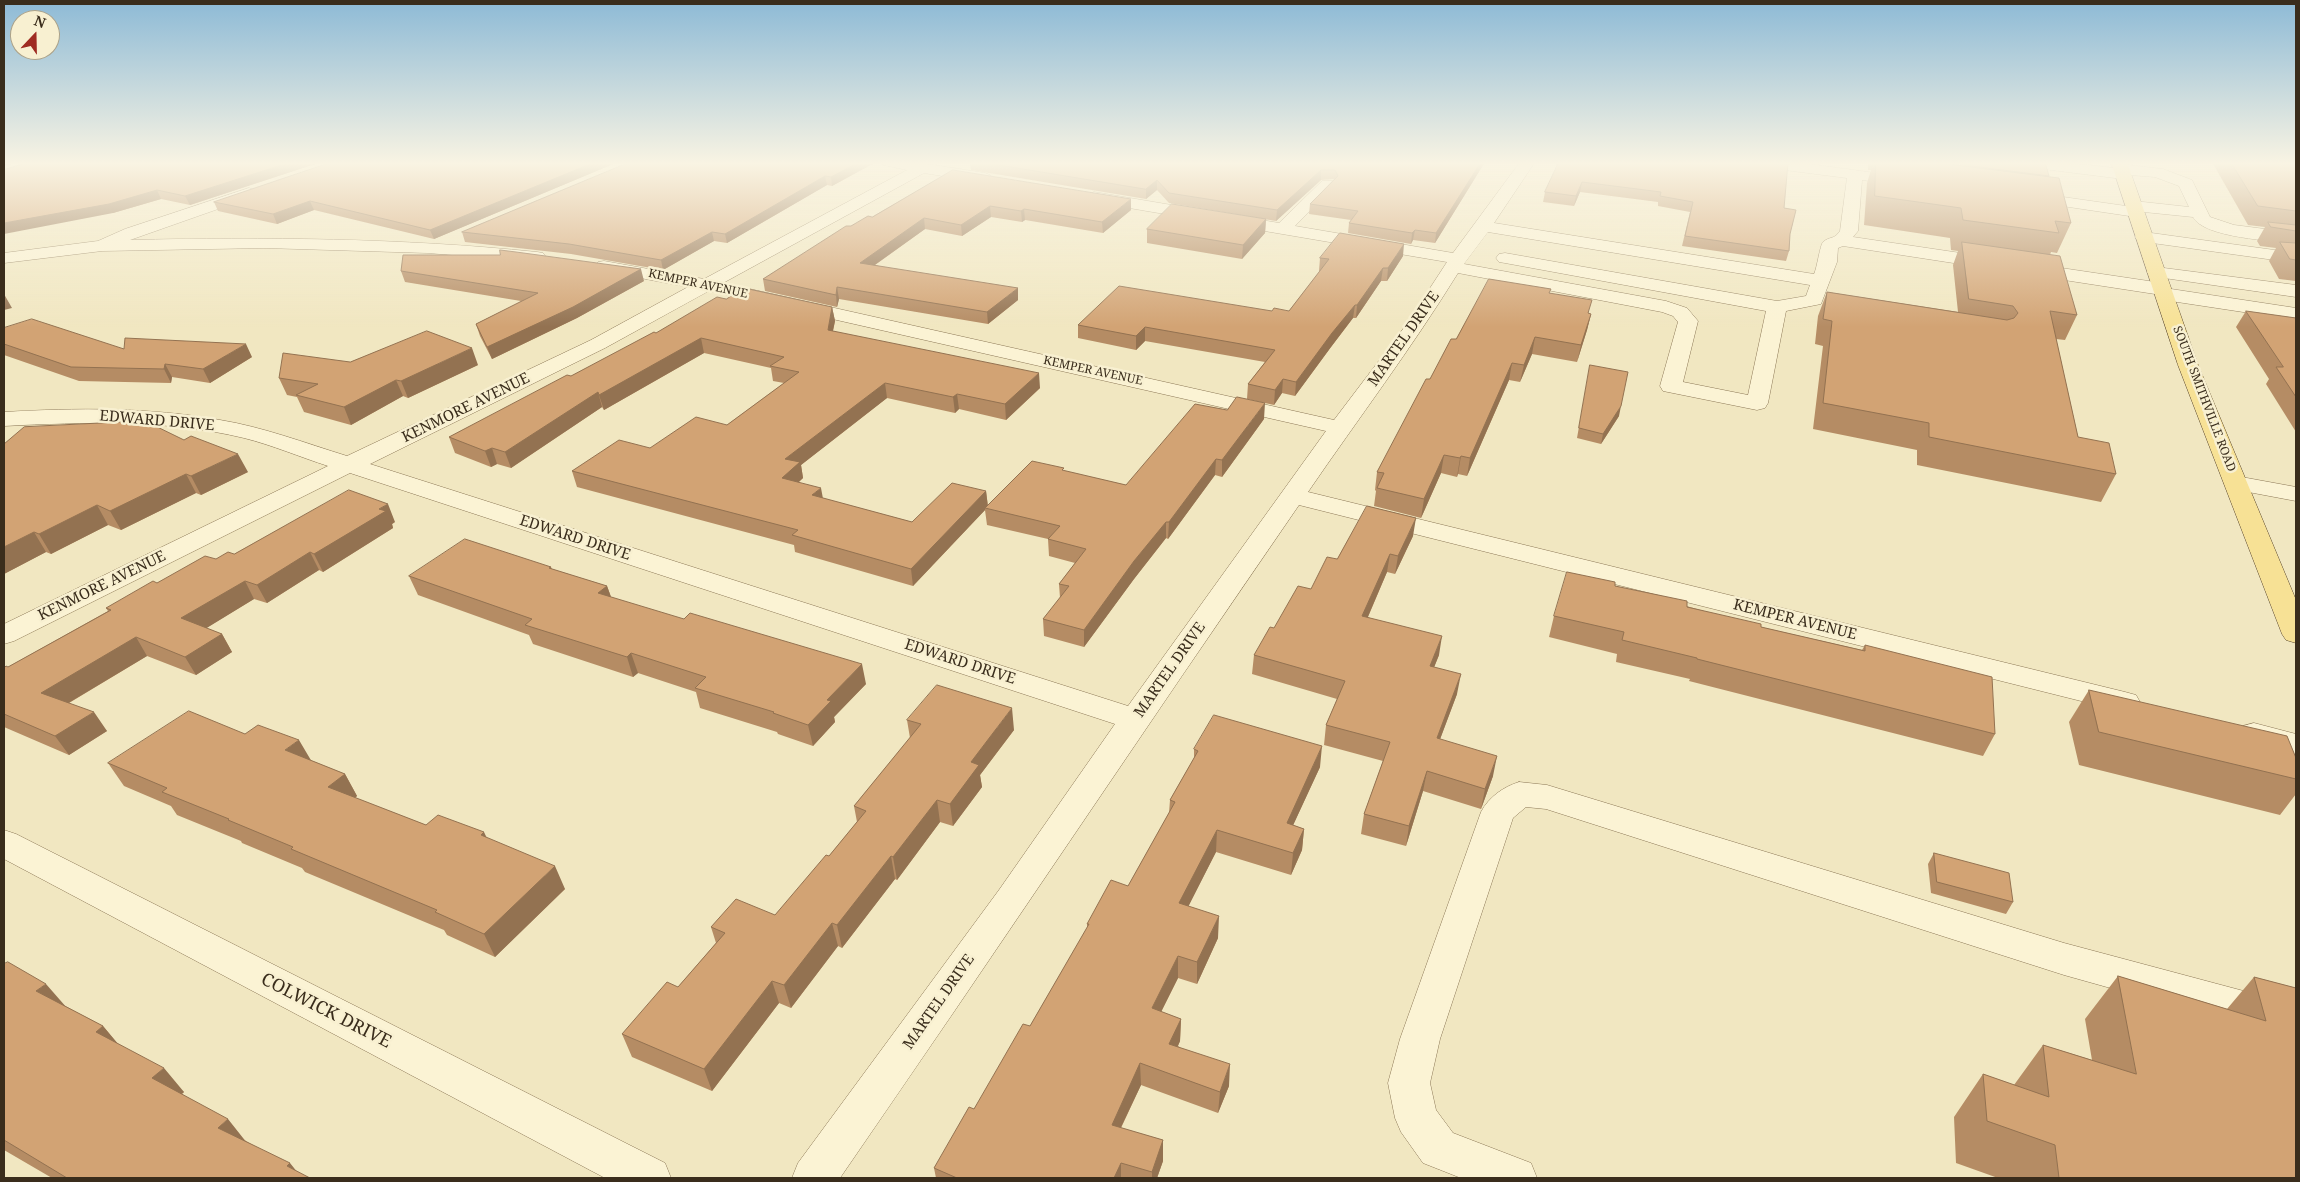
<!DOCTYPE html>
<html>
<head>
<meta charset="utf-8">
<style>
  body { margin:0 }
  #map { position:relative; width:2300px; height:1182px; overflow:hidden; background:#f1e7c1; font-family:"Noto Serif",serif }
  canvas { display:block }
  .frame { position:absolute; inset:0; border:5px solid #3a2d1c; pointer-events:none }
  .north { position:absolute; left:10px; top:10px; width:50px; height:50px; box-sizing:border-box; background:#f8f0d1; border:1px solid #aca289; border-radius:50%; rotate:21deg; font-size:14px; font-weight:700; line-height:20px; text-align:center; color:#3a2d1c }
  .north::after { content:''; display:block; margin:auto; width:18px; height:22px; background:#9f2c22; clip-path:polygon(50% 0,100% 100%,50% 72%,0 100%) }
</style>
</head>
<body>
<div id="map">
<canvas width="2300" height="1182"></canvas>
<div class="frame"></div>
<div class="north">N</div>
</div>
<script>
const g = document.querySelector('canvas').getContext('2d');
g.lineJoin = 'round';
function strokePath(path, color, width, dash) { g.strokeStyle = color; g.lineWidth = width; g.lineCap = dash ? 'butt' : 'round'; g.setLineDash(dash || []); g.stroke(path); }
function fillPath(path, color) { g.fillStyle = color; g.fill(path, 'evenodd'); }
function drawText(font, color, halo, rows, align = 'center') {
  g.font = font + ' "Noto Serif",serif'; g.lineWidth = 5; g.setLineDash([]); g.textBaseline = 'middle'; g.strokeStyle = halo; g.fillStyle = color; for (const [text, x, y, turn = 0] of rows) {
    g.save(); g.translate(x, y); g.rotate((+turn || 0) * Math.PI / 180); g.textAlign = isNaN(turn) ? turn : align; if (halo) g.strokeText(text, 0, 0); g.fillText(text, 0, 0); g.restore();
  }
}
const minor = new Path2D(`
  M880 162H915L985 173 990 175 993 178 990 181 985 183 924 173 723 283 1334 420 1406 325 1447 262 1094 202 1088 200 1086 197 1088 194 1094 192 1279 223 1322 181H1334L1336 184 1295 226 1453 253 1520 162H1535L1494 223 1814 274C1817 268 1820 245 1823 242 1830 236 1834 240 1840 231L1847 178 1761 167 1753 162H1795L1912 178 1914 181 1912 184 1906 186 1862 180 1858 231 1853 237 2162 283 2169 285 2171 289 2296 308V320L2164 300 2157 298 2155 294 1843 246 1838 248 1837 262 1821 304 1786 311 1768 403 1765 408 1757 410 1663 391 1660 386 1678 322 1673 316 1662 312 1458 273C1411 349 1358 419 1308 492L2125 692 2136 695 2140 702 2136 709 2125 712 1299 505C1145 728 994 955 840 1178H792L798 1163 999 890 1115 724 350 473 14 641 4 644V624L328 466C300 457 272 445 244 438 166 419 84 422 4 426V412C76 408 149 407 220 420 263 427 305 443 347 456L591 340 688 287 598 270 595 266 598 262 604 261 704 279 907 170 883 165ZM1488 232 1810 285 1806 296 1777 301 1505 253 1499 254 1496 258 1499 262 1505 263 1766 311 1748 395 1683 382 1698 321 1687 308 1666 301 1464 264ZM709 291 1326 431 1128 706 370 464 605 348Z
  M2019 162H2063L2114 168 2121 164 2163 169 2192 180 2210 217 2234 225 2296 233V243C2274 241 2204 238 2193 217L2144 212 2142 216 2136 217 2022 200 2020 197 2022 194 2028 192 2126 206 2128 203 2134 201 2189 207 2179 186 2155 177 2130 175 2123 179 2027 167Z
  M249 188 255 190 257 193 255 196 130 240C266 237 401 238 537 252L543 253 546 257 543 261 537 262 428 253 265 248 102 251 4 263V253L98 241 125 229Z
  M2144 232 2296 253V263L2138 241 2135 237 2138 233Z
  M2156 267 2296 285V297L2150 276 2147 272 2150 268Z
  M2236 476 2296 487V501L2227 488 2224 483 2227 478Z
  M2254 723 2296 734V756L2243 742 2238 734 2243 726Z
  M1519 782 1547 785 2064 943 2296 1005V1040L2064 975 1546 809 1526 807 1513 818 1440 1039 1430 1083 1436 1110 1453 1133 1531 1163 1537 1178H1461L1423 1163 1401 1132 1395 1118 1388 1083 1400 1039 1481 812C1489 797 1503 787 1519 782Z
  M4 830 16 834 665 1163 671 1178H605L4 859Z`);
const major = new Path2D(`
  M2111 162H2127L2198 365 2296 600V643L2286 640 2282 634 2178 365Z`);
const wall = new Path2D(`
  M30 162H321L190 205 161 199 113 213Z
  M332 162H618L434 239 314 210 277 224 218 211 214 202Z
  M630 162H876L832 186 827 185 727 243 714 241 663 270 571 254 465 242 462 232Z
  M970 162H1152L1168 164 1171 162H1485L1435 243 1413 240 1411 244 1348 233 1349 223 1351 220 1309 214 1310 204 1334 179 1321 180 1276 221 1169 203 1157 190 1146 199 971 170Z
  M1559 162 1784 208 1790 234 1789 251 1786 261 1682 246 1690 212 1658 206V202L1580 192 1574 206 1543 202 1545 192Z
  M1868 162H1951V164L1961 166 1960 162H2045L2049 176V177L2071 223 2057 253 2051 252 2050 255 2077 315 2065 340 2056 339 2078 437 2116 474 2101 502 1917 465V450L1813 429 1823 346 1815 344 1818 316 1827 292 1958 312 1953 265 1958 251 1951 250 1950 238 1864 225 1867 183 1871 170H1868Z
  M2212 162H2296V281L2279 279 2269 261 2276 248 2260 246 2257 241 2265 227 2248 225Z
  M953 170 1131 210 1103 233 1025 220 1022 222 991 217 962 236 925 229 875 265 1018 300 988 324 839 299 837 307 765 291 763 279 851 226 872 217Z
  M1266 219 1265 233 1242 259 1147 243V229Z
  M1403 256 1387 281H1381L1356 318H1353L1331 347 1295 396 1282 393 1274 405 1247 399 1248 384 1265 362 1145 341 1136 350 1078 338V325L1272 311H1289L1320 271H1319L1320 258Z
  M401 271 644 281 577 318 492 359 480 336 476 324 521 301 405 282Z
  M1550 293 1591 314 1587 330 1577 362 1532 354 1520 382 1509 380 1467 476 1458 474 1457 477 1441 473 1421 518 1374 506 1376 491 1375 490 1377 472 1430 379 1456 339Z
  M726 299 832 307 835 321 833 331 1040 388 1006 420 959 409 955 413 887 398 801 465 803 478 799 482 822 498 912 522 986 491 988 506 1064 471 1126 485 1264 419 1222 477 1215 475 1168 539 1166 538 1134 579 1084 647 1044 636 1043 619 1060 598 1059 584 1075 563 1049 556 1048 539 987 525 985 510 913 586 795 552 794 545 577 487 572 471 727 425 784 383 773 381 771 368 704 353 604 410 602 407 511 468 497 464 491 467 455 453 449 437Z
  M2246 311 2296 318V432L2266 384 2269 379 2236 327Z
  M4 328 124 349 252 357 210 383 172 377 171 383 79 381 4 355Z
  M350 362 478 365 408 398 403 396 351 425 304 412 297 397 287 395 279 378Z
  M1590 365 1619 416 1601 444 1577 438Z
  M4 444 248 472 201 495 196 493 121 530 108 525 51 554 46 552 4 574Z
  M395 522 392 524 393 528 323 572 319 570 267 603 254 599 206 628 222 634 232 652 196 675 147 656 69 703 107 731 69 755 4 727V668L8 667 108 611 106 608 157 583 216 559 234 554Z
  M1413 536 1395 574 1387 572 1368 617 1439 655 1434 667 1457 694 1440 739 1493 776 1481 809 1423 791 1406 846 1361 834 1364 814 1383 761 1324 745 1326 725 1337 699 1252 674 1254 655 1274 628 1311 589 1337 559Z
  M551 567 552 569 607 586 611 597 866 684 834 717 835 722 813 746 778 734 777 732 700 708 696 692 638 673 633 677 533 644 529 635 418 595 409 576Z
  M1615 586 1761 627 1862 650 1865 645 1995 734 1983 756 1689 681 1690 679 1616 662 1617 654 1549 637 1554 616Z
  M2089 690 2296 758V794L2280 815 2079 765 2069 722Z
  M907 720 1014 730 980 775 982 787 953 826 940 822 897 880 895 879 842 948 838 946 791 1008 779 1003 712 1091 632 1057 622 1034 678 987 716 943 711 927 775 915 829 856 857 822 854 806 910 738Z
  M1194 749 1320 767 1293 825 1304 829 1302 850 1291 875 1216 852 1188 906 1218 938 1197 984 1178 978 1161 1012 1181 1019 1180 1041 1178 1046 1229 1086 1218 1113 1141 1085 1121 1128 1163 1140V1161L1157 1178H936L934 1168 1030 1026 1087 928V924L1128 886 1169 813 1170 800 1194 758Z
  M310 760 345 774 357 796 355 798 426 825 487 838 565 889 495 957 447 935 444 930 305 872 302 868 242 843 241 841 177 815 171 806 124 786 108 763Z
  M1934 853 2013 902 2006 914 1931 893 1928 864Z
  M4 964 65 1006 103 1026 117 1043 184 1092 182 1094 246 1141 296 1171 310 1178H52L4 1150Z
  M2118 976 2227 1009 2254 977 2296 988V1178H1998L1956 1163 1954 1117 1983 1074 2014 1085 2043 1045 2092 1060 2085 1019Z`);
const shadedWall = new Path2D(`
  M4 162H19L4 166Z
  M291 162H321L190 205 185 196Z
  M595 162H618L434 239 430 230Z
  M859 162H876L832 186 831 177Z
  M1481 162H1485L1435 243 1436 233Z
  M1321 170V180L1276 221 1277 210Z
  M825 176 827 185 727 243 725 234Z
  M1157 180V190L1146 199V189Z
  M1582 182 1580 192 1574 206 1576 196Z
  M157 190 161 199 113 213 4 234V223Z
  M1131 199V210L1103 233 1102 222Z
  M310 201 314 210 277 224 273 214Z
  M990 206 991 217 962 236 961 225Z
  M1024 209 1025 220 1022 222 1021 211Z
  M924 218 925 229 862 274 860 263Z
  M1266 219 1265 233 1242 259 1243 245Z
  M1415 230 1413 240 1411 244 1412 233Z
  M712 232 714 241 663 270 661 260Z
  M1404 244 1403 256 1387 281 1388 268Z
  M1383 268 1381 281 1356 318 1357 305Z
  M641 269 644 281 577 318 492 359 487 347Z
  M837 287 839 299 837 307 836 295Z
  M1018 288V300L988 324 987 312Z
  M4 294 12 308 4 310Z
  M1355 305 1353 318 1331 347 1295 396 1296 382 1332 333Z
  M832 307 835 321 830 344 828 330Z
  M1591 314 1587 330 1577 362 1581 345Z
  M1145 327V341L1136 350V336Z
  M1535 337 1532 354 1520 382 1524 365Z
  M701 338 704 353 604 410 599 395Z
  M246 344 252 357 210 383 203 369Z
  M472 348 478 365 408 398 401 381Z
  M1512 363 1509 380 1467 476 1470 458Z
  M165 364 172 377 171 383 164 369Z
  M1039 373 1040 388 1006 420 1005 404Z
  M1283 379 1282 393 1274 405 1275 390Z
  M396 380 403 396 351 425 344 407Z
  M885 383 887 398 801 465 803 478 785 494 782 478 785 459Z
  M598 392 602 407 511 468 505 452Z
  M957 394 959 409 955 413 953 397Z
  M1265 403 1264 419 1222 477V460Z
  M1621 406 1619 416 1601 444 1603 434Z
  M492 448 497 464 491 467 485 451Z
  M238 454 248 472 201 495 191 476Z
  M1444 455 1441 473 1421 518 1424 499Z
  M1461 456 1458 474 1457 477 1460 458Z
  M1216 459 1215 475 1168 539 1169 522Z
  M186 474 196 493 121 530 110 511Z
  M821 488 824 504 812 495Z
  M986 491 988 508H985V510L913 586 911 569Z
  M388 504 395 522 392 524 393 528 323 572 314 554 379 509Z
  M97 505 108 525 51 554 39 534Z
  M1416 518 1413 536 1395 574 1398 556Z
  M1166 522V538L1134 579 1084 647V630L1134 561Z
  M34 532 46 552 4 574V547Z
  M310 552 319 570 267 603 257 585Z
  M1390 554 1387 572 1360 635 1362 616Z
  M245 581 254 599 192 637 181 618Z
  M607 586 614 605 598 593Z
  M222 634 232 652 196 675 185 657Z
  M1442 636 1439 655 1427 685 1430 666Z
  M136 637 147 656 55 711 41 693Z
  M631 653 638 673 633 677 627 657Z
  M862 664 866 684 834 717 835 722 813 746 808 725 827 700Z
  M1461 674 1457 694 1433 758 1437 738Z
  M1012 708 1014 730 980 775 982 787 953 826 950 804 971 762Z
  M94 712 107 731 69 755 55 736Z
  M299 740 312 762 285 750Z
  M1322 746 1320 767 1284 845 1287 823Z
  M1497 756 1493 776 1481 809 1485 789Z
  M1427 771 1423 791 1406 846 1409 826Z
  M345 774 357 796 340 810 328 787Z
  M937 800 940 822 897 880 893 857Z
  M1304 829 1302 850 1291 875 1293 853Z
  M1217 830 1216 852 1179 925V903Z
  M484 832 495 855 481 835Z
  M891 856 895 879 842 948 837 925Z
  M555 866 565 889 495 957 484 934Z
  M1219 916 1218 938 1197 984V962Z
  M832 923 838 946 791 1008 784 985Z
  M1178 956V978L1152 1030V1008Z
  M772 981 779 1003 712 1091 704 1069Z
  M46 984 67 1008 36 991Z
  M1181 1019 1180 1041 1169 1065V1044Z
  M103 1026 124 1051 96 1032Z
  M1140 1063 1141 1085 1112 1146V1125Z
  M1230 1064 1229 1086 1218 1113 1220 1092Z
  M164 1068 184 1092 172 1102 152 1078Z
  M228 1119 247 1143 218 1128Z
  M1163 1140V1161L1157 1178H1152V1172Z
  M290 1163 302 1178 287 1166Z
  M1121 1163V1178H1114Z`);
const building = new Path2D(`
  M30 162H291L185 196 157 190 109 204 4 223V170Z
  M332 162H595L430 230 310 201 273 214 214 202Z
  M630 162H859L831 177 825 176 725 234 712 232 661 260 569 244 462 232Z
  M981 162H1152L1168 164 1171 162H1481L1436 233 1415 230 1412 233 1349 223 1358 211 1310 204 1338 176 1335 170H1321L1277 210 1169 193 1157 180 1146 189Z
  M1559 162 1788 163 1784 208 1796 210 1790 234 1789 251 1685 236 1693 202 1660 196 1661 192 1582 182 1576 196 1545 192Z
  M1876 162H1931L2059 178 2071 223 2055 221 2059 233 1963 220 1961 208 1875 196Z
  M1970 162H2045L2049 176 1971 166Z
  M2231 162H2296V211L2258 206Z
  M953 170 1131 199 1102 222 1024 209 1021 211 990 206 961 225 924 218 860 263 1018 288 987 312 837 287 836 295 763 279 846 226H851L868 216 872 217Z
  M1172 204 1266 219 1243 245 1147 229Z
  M2268 222 2296 225V231L2271 227Z
  M1340 233 1404 244 1388 268H1383L1357 305H1355L1332 333 1296 382 1283 379 1275 390 1248 384 1275 350 1145 327 1136 336 1078 325 1119 286 1272 311 1274 308 1289 311 1329 259 1320 258Z
  M1962 242 2060 256 2077 315 2050 311 2078 437 2109 443 2116 474 1929 437V423L1823 403 1832 321 1823 319 1827 292 2007 320 2014 318 2018 313 2013 306 1969 299Z
  M2280 242 2296 243V260L2290 259Z
  M500 250 516 252 641 269 573 307 487 347 476 324 538 293 401 271 403 255H500Z
  M1489 279 1551 289 1549 293 1592 300 1588 313 1591 314 1581 345 1535 337 1524 365 1512 363 1470 458 1461 456 1460 458 1444 455 1424 499 1377 488 1384 473 1377 472 1426 379H1430L1451 339H1456Z
  M744 288 832 307 828 330 1039 373 1005 404 957 394 953 397 885 383 785 459 800 462 782 478 821 488 812 495 912 522 952 483 986 491 911 569 792 535 798 530 572 471 619 440 650 448 696 417 727 425 799 372 770 366 784 357 701 338 599 395 598 392 505 452 492 448 485 451 449 437 567 375 571 376 654 332 656 333 717 297 726 299Z
  M2246 311 2296 318V397L2276 367H2283Z
  M32 319 124 349 125 338 246 344 203 369 165 364 164 369 71 367 4 344V328Z
  M427 331 472 348 401 381 396 380 344 407 296 395 318 384 279 378 283 353 350 362Z
  M1590 365 1628 372 1621 406 1603 434 1579 428Z
  M1237 397 1265 403 1222 460 1216 459 1169 522H1166L1134 561 1084 630 1043 619 1069 586 1059 584 1086 549 1048 539 1060 526 985 508 1032 461 1064 468 1062 470 1126 485 1195 404 1227 410Z
  M145 421 184 440 191 436 238 454 191 476 186 474 110 511 97 505 39 534 34 532 4 547V444L24 427Z
  M349 490 388 504 379 509 386 511 314 554 310 552 257 585 245 581 181 618 222 634 185 657 136 637 41 693 94 712 55 736 4 714V668L6 666 8 667 111 610 106 608 153 581 157 583 205 556 216 559 228 552 234 554Z
  M1367 506 1416 518 1398 556 1390 554 1362 616 1442 636 1430 666 1461 674 1437 738 1497 756 1485 789 1427 771 1409 826 1364 814 1390 742 1326 725 1345 681 1254 655 1270 627 1274 628 1298 586 1311 589 1327 557 1337 559Z
  M465 539 551 567 549 568 607 586 598 593 684 619 690 613 862 664 827 700 831 701 808 725 773 713 774 712 695 688 706 677 631 653 627 657 525 625 532 619 409 576Z
  M1567 572 1615 582V586L1687 601V607L1761 624V627L1865 651V645L1992 677 1995 734 1697 659V658L1622 640 1624 632 1554 616Z
  M937 685 1012 708 971 762 979 765 950 804 937 800 893 857 891 856 837 925 832 923 784 985 772 981 704 1069 622 1034 667 982 678 987 725 933 711 927 736 899 775 915 826 855 829 856 866 811 854 806 921 724 907 720Z
  M2089 690 2287 736 2296 758V779L2099 732Z
  M189 711 245 734 258 725 299 740 285 750 345 774 328 787 426 825 438 815 484 832 481 835 555 866 484 934 435 912 437 910 291 849 293 847 228 820 229 819 162 792 167 788 108 763Z
  M1214 715 1322 746 1287 823 1304 829 1293 853 1217 830 1179 903 1219 916 1197 962 1178 956 1152 1008 1181 1019 1169 1044 1230 1064 1220 1092 1140 1063 1112 1125 1163 1140 1152 1172 1121 1163 1114 1178H957L934 1168 969 1107 974 1109 1023 1024 1030 1026 1089 924H1087L1111 880 1128 886 1175 802 1170 800 1198 751 1194 749Z
  M1934 853 2009 873 2013 902 1937 882Z
  M8 962 46 984 36 991 103 1026 96 1032 164 1068 152 1078 228 1119 218 1128 290 1163 287 1166 310 1178H67L4 1140V964Z
  M2118 976 2266 1021 2254 977 2296 988V1178H2059L2055 1145 1987 1121 1983 1074 2049 1097 2043 1045 2136 1074Z`);
const farStreetnames = [
  ["KEMPER AVENUE",698,284,12],
  ["KEMPER AVENUE",1093,371,12],
  ["SOUTH SMITHVILLE ROAD",2204,399,69]
];
const streetNames = [
  ["MARTEL DRIVE",1404,339,-55],
  ["KENMORE AVENUE",466,408,-26],
  ["EDWARD DRIVE",157,421,5],
  ["EDWARD DRIVE",575,538,18],
  ["KENMORE AVENUE",102,586,-26],
  ["KEMPER AVENUE",1795,620,14],
  ["EDWARD DRIVE",960,662,18],
  ["MARTEL DRIVE",1170,670,-55],
  ["MARTEL DRIVE",939,1002,-55]
];
const nearStreetnames = [
  ["COLWICK DRIVE",326,1011,27]
];
strokePath(minor, '#8c7857', 1);
strokePath(major, '#59452b', 1);
fillPath(minor, '#fbf3d4');
fillPath(major, '#f7e195');
fillPath(wall, '#b58c64');
fillPath(shadedWall, '#937251');
fillPath(building, '#d2a374');
strokePath(building, '#937251', 1);
const sky = g.createLinearGradient(0, 0, 0, 327);
sky.addColorStop(0, '#8dbad6');
sky.addColorStop(0.5, '#f9f4e3');
sky.addColorStop(1, '#f9f4e300');
g.fillStyle = sky;
g.fillRect(0, 0, 2300, 327);
drawText('12px', '#3a2d1c', '#f8f0d1', farStreetnames);
drawText('15px', '#3a2d1c', '#f8f0d1', streetNames);
drawText('18px', '#3a2d1c', '#f8f0d1', nearStreetnames);
</script>
</body>
</html>
